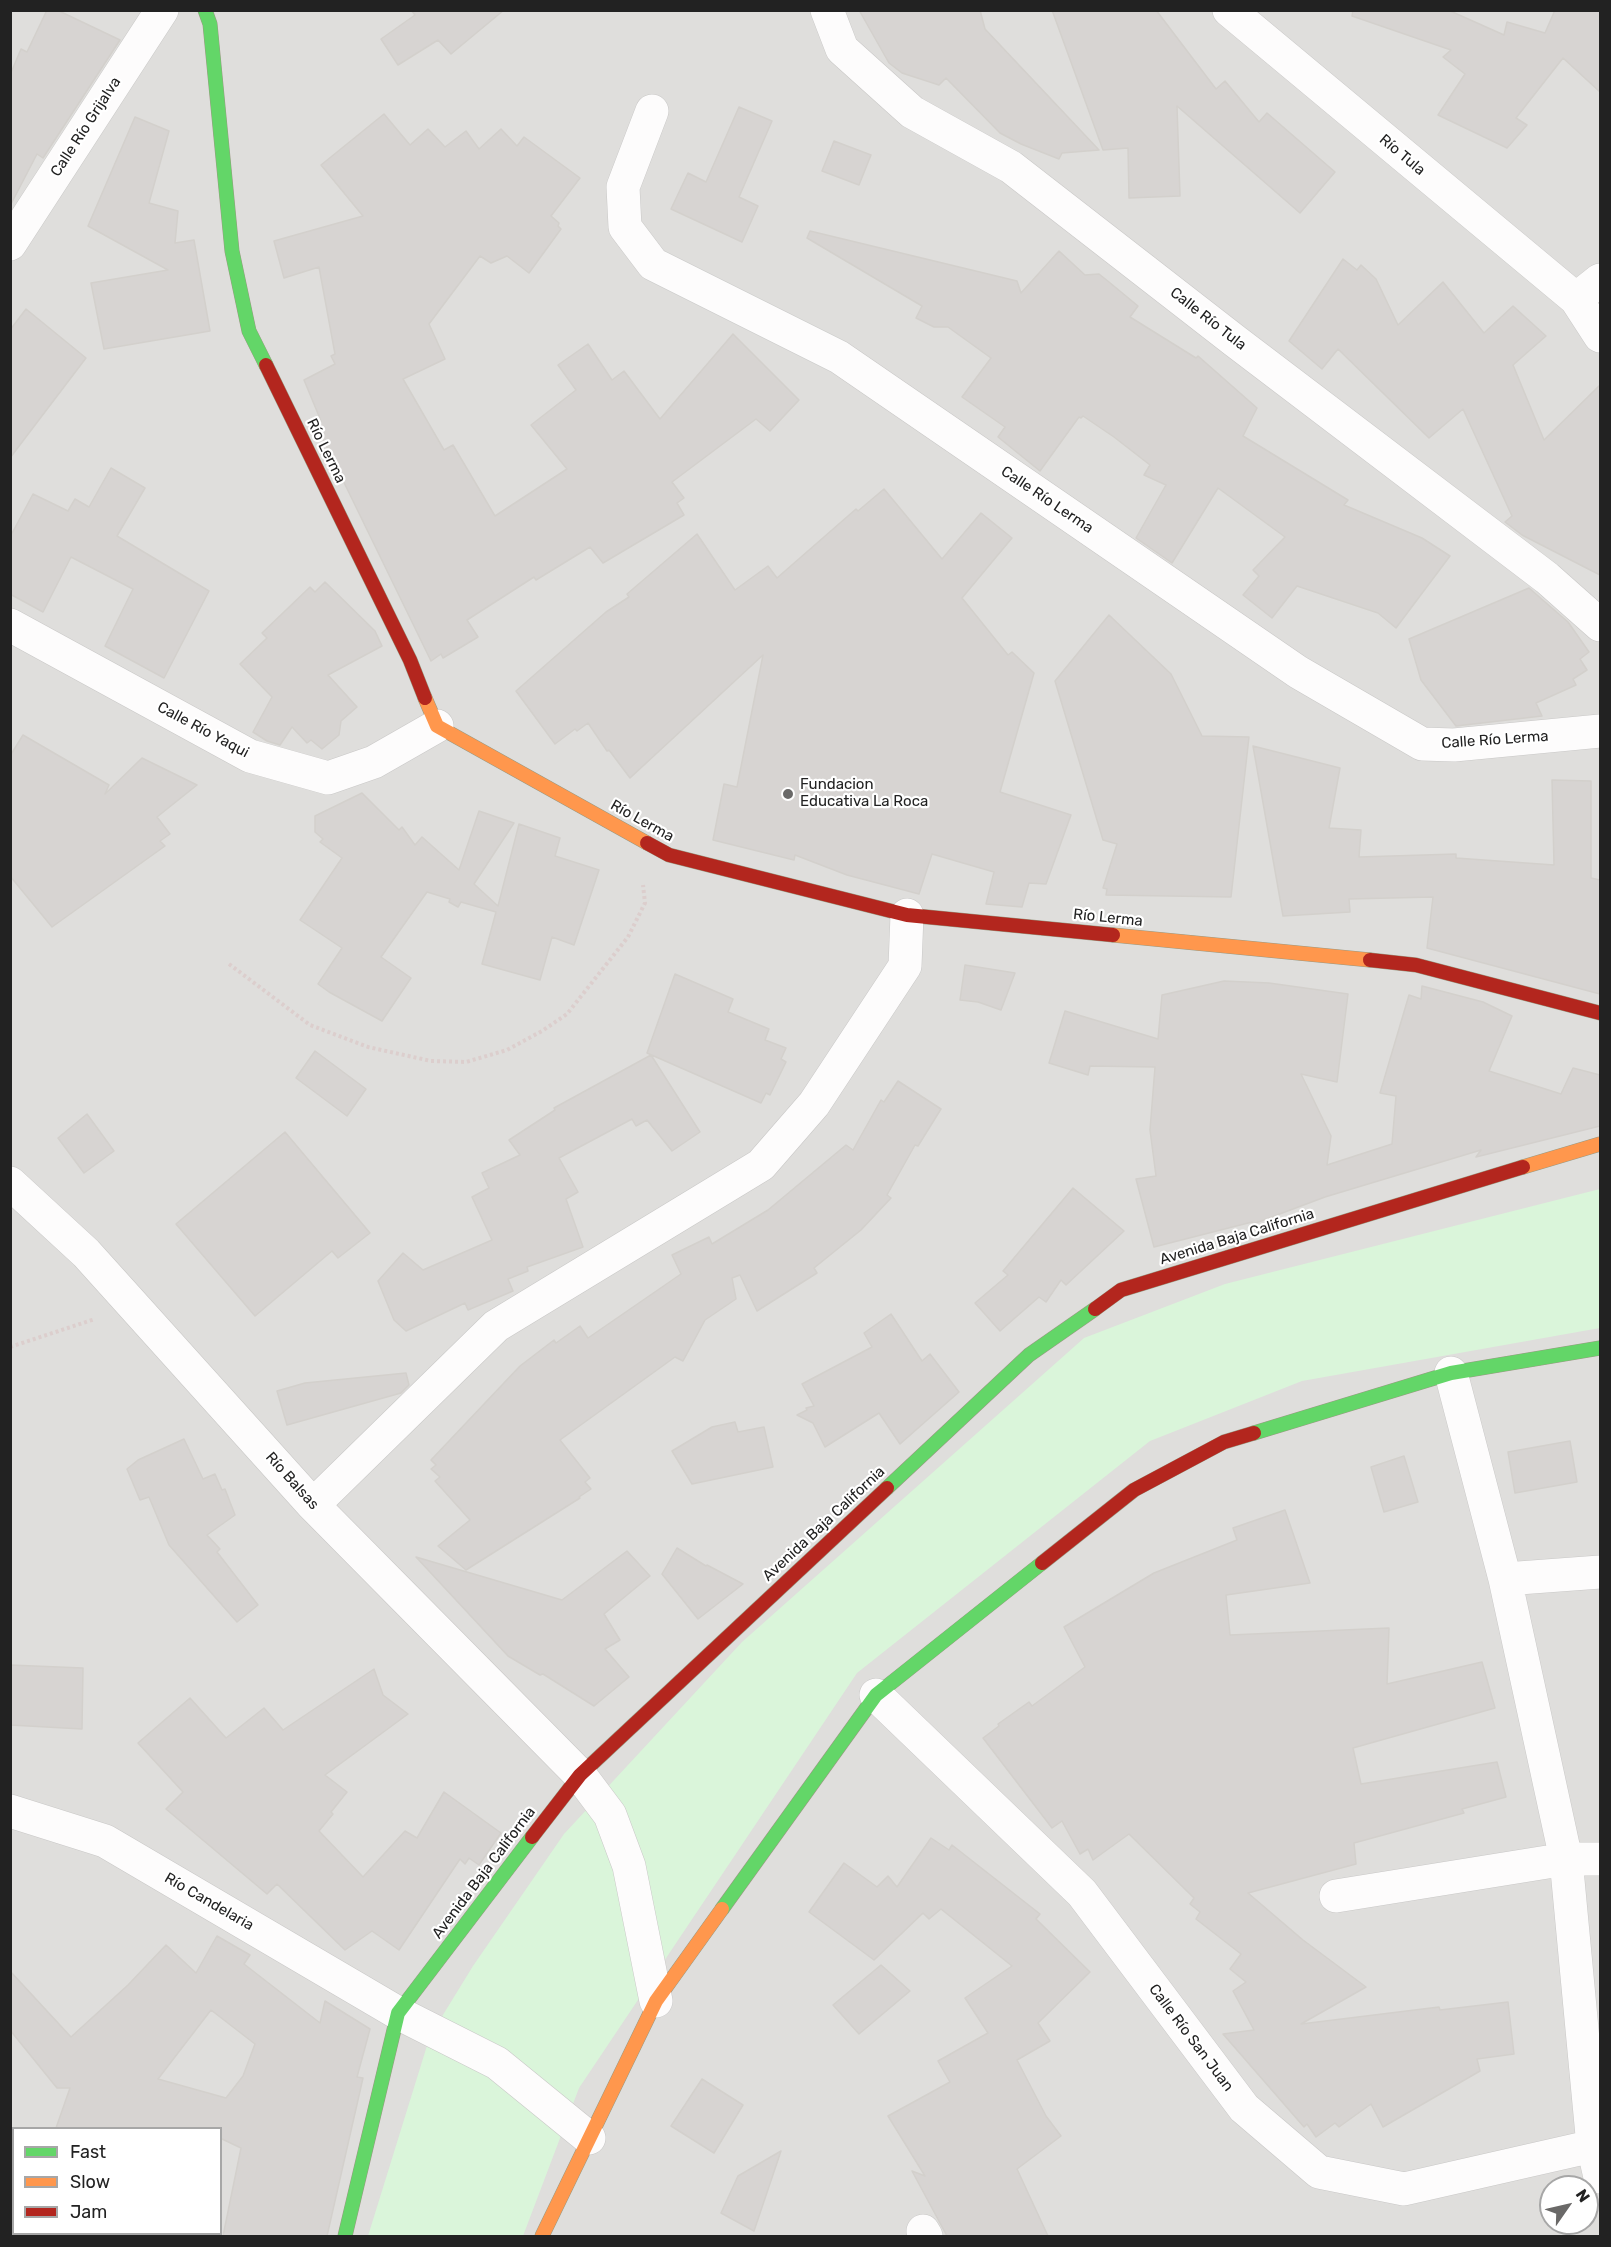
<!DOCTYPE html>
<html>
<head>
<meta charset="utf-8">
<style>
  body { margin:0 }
  #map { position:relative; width:1611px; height:2247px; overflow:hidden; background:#f0eeeb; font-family:Rubik,sans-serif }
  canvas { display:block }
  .frame { position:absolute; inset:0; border:12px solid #222; pointer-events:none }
  .legend { position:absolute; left:12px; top:2127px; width:210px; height:108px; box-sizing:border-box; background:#fff; border:2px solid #a7a7a7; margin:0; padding:8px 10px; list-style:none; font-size:18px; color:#222 }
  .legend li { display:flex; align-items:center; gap:12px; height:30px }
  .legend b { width:30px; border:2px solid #a7a7a7 }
  .north { position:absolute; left:1539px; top:2175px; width:60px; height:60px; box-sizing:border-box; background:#fff; border:2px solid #a7a7a7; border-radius:50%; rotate:56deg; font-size:16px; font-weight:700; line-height:24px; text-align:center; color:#222 }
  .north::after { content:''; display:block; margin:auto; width:21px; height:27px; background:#6a6968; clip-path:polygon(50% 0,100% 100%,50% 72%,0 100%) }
</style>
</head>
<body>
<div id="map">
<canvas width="1611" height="2247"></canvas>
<div class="frame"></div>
<ul class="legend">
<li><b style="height:8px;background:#63d668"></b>Fast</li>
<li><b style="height:8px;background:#ff974d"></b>Slow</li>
<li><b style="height:8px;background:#b3261e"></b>Jam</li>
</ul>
<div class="north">N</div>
</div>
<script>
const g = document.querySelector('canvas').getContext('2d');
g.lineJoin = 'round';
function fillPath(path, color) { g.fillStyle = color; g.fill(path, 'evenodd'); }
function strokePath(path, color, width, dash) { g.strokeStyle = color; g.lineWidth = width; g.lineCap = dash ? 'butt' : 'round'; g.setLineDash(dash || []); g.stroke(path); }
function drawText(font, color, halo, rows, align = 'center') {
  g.font = font + ' Rubik,sans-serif'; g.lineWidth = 4.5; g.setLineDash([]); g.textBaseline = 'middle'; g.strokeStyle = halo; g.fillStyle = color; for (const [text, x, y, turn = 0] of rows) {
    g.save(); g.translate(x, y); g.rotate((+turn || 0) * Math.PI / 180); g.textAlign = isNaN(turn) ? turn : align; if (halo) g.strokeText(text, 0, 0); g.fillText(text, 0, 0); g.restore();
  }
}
const residential = new Path2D(`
  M11 11H1600V2236H11ZM14 2128H220V2234H14ZM1551 2187H1587V2223H1551Z`);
const park = new Path2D(`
  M1600 1189V1328L1302 1381 1150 1441 857 1673 579 2088 523 2236H368L430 2036 473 1966 564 1834 742 1642 1084 1338 1225 1284Z`);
const building = new Path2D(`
  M47 10H57L120 40 43 158 37 154 10 206V75L21 49 27 52Z
  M411 10H504L451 54 438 40 398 65 381 39 415 15Z
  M859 10H980L985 29 1099 150 1062 153 1059 159 1021 144 1000 133 946 78 939 85 902 73 889 63Z
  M1052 10H1156L1216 89 1225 81 1259 122 1267 113 1335 172 1300 213 1177 106 1180 196 1129 198 1128 148 1103 150Z
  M1353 10H1448L1504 35 1507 22 1545 33 1555 10H1600V92L1563 58 1516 118 1527 125 1507 148 1438 115 1465 74 1443 57 1451 50 1352 16Z
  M739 107 772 121 739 197 758 206 742 242 671 209 688 173 706 182Z
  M384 114 410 145 428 129 445 147 466 131 479 149 501 129 517 146 524 137 580 178 551 216 559 223 558 226 561 229 529 273 507 256 491 263 480 256 429 324 445 359 403 379 444 450 453 445 495 516 567 469 531 425 576 390 558 365 588 344 612 380 624 371 660 419 733 334 799 400 770 431 756 419 672 482 684 498 677 503 684 515 603 563 590 547 536 580 534 577 467 620 478 637 443 658 441 654 431 661 315 423 321 421 304 380 335 364 331 356 335 354 319 267 284 278 274 241 363 216 321 165Z
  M135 117 169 131 149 203 178 211 175 243 194 240 210 331 104 349 91 283 168 270 88 226Z
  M834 141 871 155 859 185 822 171Z
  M810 231 1017 281 1021 293 1059 251 1085 275 1099 274 1109 282 1138 306 1130 317 1196 358 1198 356 1257 408 1243 436 1348 500 1344 505 1422 538 1450 556 1396 628 1378 613 1297 586 1272 618 1243 595 1259 576 1253 570 1285 537 1218 488 1172 563 1136 538 1166 485 1144 475 1150 465 1114 437 1083 416 1081 418 1079 417 1040 471 998 437 1005 427 962 397 991 358 948 327H934L916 318 922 306 807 238Z
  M1343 259 1357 270 1361 265 1376 279 1398 325 1443 282 1484 333 1513 306 1546 336 1513 365 1544 440 1600 385V575L1522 535 1505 522 1512 516 1463 409 1429 438 1338 349 1322 369 1289 341Z
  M26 309 86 358 10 458V330Z
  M111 468 145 488 117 536 209 591 164 678 105 646 133 589 71 557 43 612 10 594V537L33 494 68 511 75 499 89 507Z
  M884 489 942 559 981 513 1012 538 962 598 1008 655 1012 652 1034 673 1000 792 1071 815 1046 884 1029 883 1022 907 986 904 994 872 932 854 919 894 847 875 795 855 794 860 713 840 724 784 737 787 763 655 630 778 609 750 607 751 588 723 577 731 575 729 555 744 516 691 606 612 629 597 627 594 697 534 735 590 768 566 777 578 856 509 858 511Z
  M325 582 375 631 382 646 328 675 357 707 341 721 339 735 322 749 311 740 307 743 292 727 280 745 267 741 253 732 272 697 240 664 267 638 262 633 310 587 315 592Z
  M1529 588 1568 622 1589 652 1580 659 1587 670 1573 679 1576 685 1536 703 1542 716 1456 726 1421 680 1409 639Z
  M1109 615 1171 674 1202 736 1249 737 1231 897 1106 895 1107 889 1103 888 1117 844 1103 840 1055 681Z
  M23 735 109 785 105 794 142 758 197 785 157 817 170 834 160 841 165 846 52 927 10 876V756Z
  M1253 746 1340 768 1329 828 1361 830 1359 857 1456 854V858L1554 865 1552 780 1591 781V878L1600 880V994L1427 948 1433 897 1349 899 1350 912 1283 916Z
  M362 793 399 830 402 827 415 845 422 837 459 870 479 811 514 823 474 884 498 906 519 824 560 838 555 856 599 870 574 945 552 937 540 980 482 964 496 912 461 902 458 907 449 902 450 899 427 892 381 957 411 978 382 1021 329 992 318 984 342 948 300 920 342 858 320 842 323 839 315 832V816Z
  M965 965 1015 973 1001 1010 978 1002 960 1000Z
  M675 974 733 999 728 1012 769 1029 765 1040 786 1048 781 1059 786 1062 770 1095 766 1093 761 1103 647 1053Z
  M1224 981 1269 983 1348 994 1337 1082 1301 1074 1331 1136 1327 1165 1392 1144 1396 1096 1380 1093 1409 995 1421 999 1422 986 1483 1002 1512 1016 1489 1071 1561 1094 1573 1068 1600 1075V1126L1476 1157 1481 1150 1325 1197 1253 1224 1252 1222 1154 1247 1136 1179 1156 1176 1150 1130 1155 1067 1090 1066 1088 1075 1049 1063 1065 1011 1158 1039 1162 995Z
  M315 1051 366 1089 347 1116 296 1078Z
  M651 1055 700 1132 672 1151 647 1120 636 1126 632 1119 559 1158 578 1192 566 1199 583 1247 527 1267 528 1271 508 1279 513 1291 468 1310 465 1303 406 1331 394 1320 378 1281 403 1253 423 1270 492 1240 472 1197 489 1188 482 1173 520 1155 509 1140 555 1110 554 1108Z
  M898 1081 941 1109 918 1146 915 1145 887 1195 891 1198 861 1230 814 1268 817 1273 757 1311 740 1275 732 1278 736 1299 705 1320 683 1361 675 1357 560 1440 590 1478 585 1482 591 1489 579 1497 580 1498 466 1570 438 1546 470 1520 435 1481 440 1477 431 1469 436 1465 431 1460 520 1366 554 1340 556 1343 580 1326 588 1338 681 1274 672 1255 709 1237 712 1244 768 1210 846 1145 853 1150 881 1100 884 1102Z
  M87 1114 114 1151 84 1173 58 1138Z
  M285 1132 370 1233 338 1258 332 1251 255 1316 176 1224Z
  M1073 1188 1124 1231 1066 1285 1061 1280 1046 1302 1039 1297 1000 1331 975 1303 1008 1275 1003 1271Z
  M891 1314 922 1361 930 1354 959 1392 900 1444 879 1413 825 1447 813 1423 797 1415 807 1410 806 1408 814 1406 802 1384 872 1347 864 1333Z
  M406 1373 409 1385 401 1393 287 1425 277 1391 305 1383Z
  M735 1422 738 1432 764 1427 773 1467 692 1484 672 1451 712 1427Z
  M184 1439 203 1479 215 1474 222 1490 225 1489 235 1515 207 1535 220 1549 217 1552 258 1605 237 1622 169 1545 149 1497 140 1500 127 1469 138 1460Z
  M1570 1441 1577 1482 1515 1493 1508 1452Z
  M1404 1456 1418 1502 1384 1512 1371 1467Z
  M1285 1510 1310 1583 1226 1595 1230 1635 1389 1628 1387 1684 1482 1662 1495 1708 1353 1748 1361 1784 1497 1762 1506 1797 1462 1809 1464 1813 1354 1843 1356 1864 1248 1893 1303 1940 1366 1987 1301 2024 1439 2007 1440 2010 1508 2002 1514 2054 1477 2059 1480 2071 1383 2127 1371 2104 1339 2127 1335 2123 1316 2137 1307 2124 1304 2127 1223 2034 1254 2030 1233 1991 1246 1982 1230 1969 1241 1954 1196 1919 1200 1912 1190 1904 1194 1898 1129 1834 1093 1860 1088 1849 1080 1854 1062 1821 1052 1828 983 1738 999 1726 998 1724 1029 1702 1032 1706 1085 1667 1064 1627 1154 1573 1237 1540 1233 1528Z
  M677 1548 706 1566 707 1565 743 1584 698 1619 662 1574Z
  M627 1551 650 1576 604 1614 620 1640 605 1649 629 1677 594 1706 543 1674 540 1675 508 1656 416 1557 562 1600Z
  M10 1665 83 1668 82 1729 10 1725Z
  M374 1669 383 1695 408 1714 325 1775 347 1792 331 1812 333 1814 319 1831 363 1877 405 1831 417 1838 444 1792 501 1833 479 1865 469 1858 465 1864 460 1859 399 1950 372 1931 345 1950 277 1884 267 1894 166 1809 183 1792 138 1743 190 1698 226 1738 264 1708 283 1730Z
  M931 1838 949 1850 952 1845 1040 1914 1036 1919 1090 1972 1038 2023 1050 2041 1017 2060 1046 2116 1061 2136 1017 2169 1048 2236H947L912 2171 925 2176 888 2116 950 2082 938 2061 988 2033 965 1998 1012 1966 941 1909 929 1919 923 1913 874 1960 809 1912 844 1863 877 1887 888 1876 897 1887Z
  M217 1936 250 1955 244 1964 320 2023 325 2001 370 2029 357 2077 363 2078 327 2236H223L241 2148 220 2138V2128H56L70 2088H57L10 2030V1971L71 2037 128 1985 166 1945 196 1973ZM211 2010 255 2044 243 2076 226 2098 158 2079Z
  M881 1965 910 1991 859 2034 833 2005Z
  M702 2079 743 2105 714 2153 671 2126Z
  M781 2151 754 2231 721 2213 738 2176Z`);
const path = new Path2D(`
  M229 964 310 1025 368 1047 431 1061 466 1062 507 1050 542 1031 567 1014 628 937 645 903 643 885
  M10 1347 95 1319`);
const street = new Path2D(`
  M827 10 842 49 912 112 1011 167 1235 341 1547 578 1600 625
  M1229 10 1576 299 1600 336
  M652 111 623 187 625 227 653 264 839 357 1298 672 1422 744 1454 745 1600 731
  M10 244 162 10
  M1576 299 1600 280
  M10 625 250 756 328 778 374 762 437 726
  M10 1183 86 1253 313 1505 580 1775 610 1815 629 1866 656 2001
  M1451 1373 1505 1579 1566 1859 1593 2146 1600 2177
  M313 1505 496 1326 761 1165 814 1104 905 966 907 915
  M1505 1579 1600 1572
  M876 1695 1082 1893 1244 2108 1319 2172 1404 2189 1593 2146H1600
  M10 1811 105 1841 398 2013 497 2063 589 2138
  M1336 1896 1566 1859H1600
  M923 2231 926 2236
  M188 2234 196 2236`);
const fast = new Path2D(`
  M205 10 210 24 232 251 249 331 266 365
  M1254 1433 1451 1373 1600 1348
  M887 1488 1029 1355 1095 1309
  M722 1909 876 1695 1042 1563
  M345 2236 398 2013 532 1837`);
const slow = new Path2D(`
  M425 698 437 726 647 843
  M1113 935 1370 960
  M1523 1167 1600 1144
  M542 2236 656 2001 722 1909`);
const jam = new Path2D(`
  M266 365 410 660 425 698
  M647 843 669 855 907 915 1113 935
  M1370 960 1416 965 1600 1013
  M1095 1309 1121 1290 1523 1167
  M1042 1563 1134 1490 1224 1442 1254 1433
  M532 1837 580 1775 887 1488`);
const markers = [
  [788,794,6,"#6a6968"]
];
const streetNames = [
  ["Calle Río Grijalva",86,127,-57],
  ["Río Tula",1402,155,40],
  ["Calle Río Tula",1208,319,38],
  ["Río Lerma",326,451,64],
  ["Calle Río Lerma",1047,500,34],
  ["Calle Río Yaqui",203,730,28],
  ["Calle Río Lerma",1495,740,-4],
  ["Río Lerma",642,821,29],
  ["Río Lerma",1108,918,6],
  ["Avenida Baja California",1237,1237,-17],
  ["Río Balsas",292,1481,48],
  ["Avenida Baja California",824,1524,-43],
  ["Avenida Baja California",484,1873,-53],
  ["Río Candelaria",209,1902,30],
  ["Calle Río San Juan",1191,2038,53]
];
const poiNames = [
  ["Fundacion",800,785],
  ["Educativa La Roca",800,802]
];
fillPath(residential, '#dfdedc');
fillPath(park, '#daf5da');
fillPath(building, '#d7d4d2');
strokePath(building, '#d3d0cc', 1.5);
strokePath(street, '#c9c8c7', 34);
strokePath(fast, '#999a82', 15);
strokePath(slow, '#999a82', 15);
strokePath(jam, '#999a82', 15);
strokePath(path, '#dccecd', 4, [3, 3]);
strokePath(street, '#fdfcfc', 33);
strokePath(fast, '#63d668', 14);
strokePath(slow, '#ff974d', 14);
strokePath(jam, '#b3261e', 14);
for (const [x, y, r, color] of markers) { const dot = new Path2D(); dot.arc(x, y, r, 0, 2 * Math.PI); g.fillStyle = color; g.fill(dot); strokePath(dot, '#fff', 2); }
drawText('15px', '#222', '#fff', streetNames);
drawText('15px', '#222', '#fff', poiNames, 'left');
</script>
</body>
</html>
